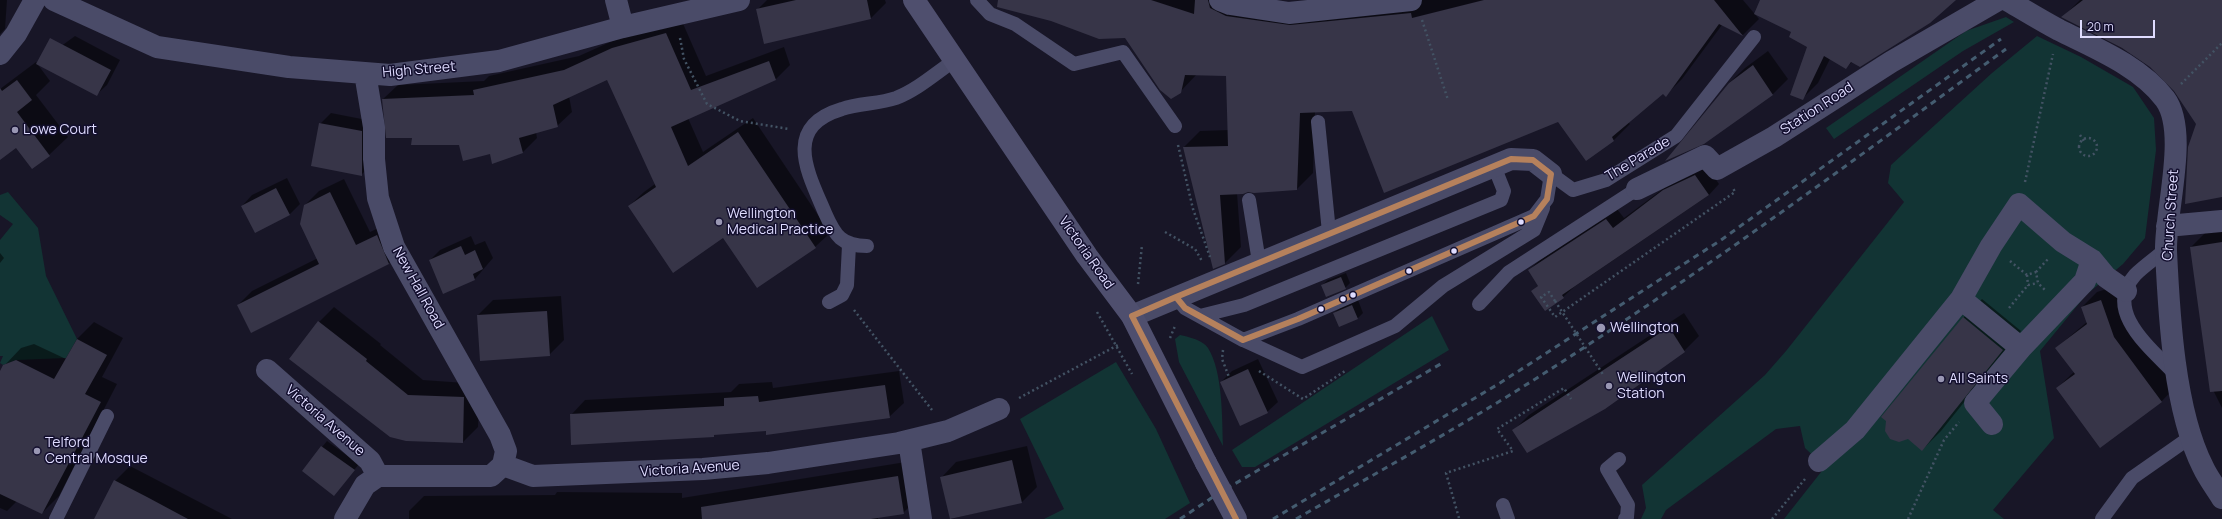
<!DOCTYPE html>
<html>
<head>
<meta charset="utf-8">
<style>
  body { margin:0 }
  #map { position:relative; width:2222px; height:519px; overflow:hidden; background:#181627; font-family:Manrope,sans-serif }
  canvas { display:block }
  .scale { position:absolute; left:2080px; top:20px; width:75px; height:18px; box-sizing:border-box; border:2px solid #dfdcff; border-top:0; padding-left:5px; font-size:12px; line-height:14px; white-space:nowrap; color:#dfdcff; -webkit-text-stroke:3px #130f2e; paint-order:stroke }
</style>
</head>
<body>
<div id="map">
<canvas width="2222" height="519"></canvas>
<div class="scale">20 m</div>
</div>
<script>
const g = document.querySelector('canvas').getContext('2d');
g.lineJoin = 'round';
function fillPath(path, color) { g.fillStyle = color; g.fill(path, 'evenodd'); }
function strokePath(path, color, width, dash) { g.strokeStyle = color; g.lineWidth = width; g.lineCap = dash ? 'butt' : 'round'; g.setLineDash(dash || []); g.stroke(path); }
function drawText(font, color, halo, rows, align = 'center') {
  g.font = font + ' Manrope,sans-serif'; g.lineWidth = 3; g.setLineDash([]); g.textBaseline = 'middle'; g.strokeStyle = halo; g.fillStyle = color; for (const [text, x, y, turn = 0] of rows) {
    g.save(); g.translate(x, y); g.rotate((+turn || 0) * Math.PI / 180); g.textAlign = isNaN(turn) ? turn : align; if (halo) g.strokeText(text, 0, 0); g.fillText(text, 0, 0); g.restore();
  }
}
const green = new Path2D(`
  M2006 17 2014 22 1963 51 1834 139 1826 128 1966 31Z
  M2037 36 2081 57 2133 87 2154 118 2156 150 2145 238 2123 264 2086 295 2040 351 2054 438 1993 510 2004 519H1784L1825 467 1805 448 1800 426 1776 429 1666 510 1661 519H1641L1646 508 1642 485 1765 375 1786 351 1904 202 1888 183 1891 165 1992 73Z
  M8 192 38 228 46 276 77 339 66 358 16 360 3 365 0 363 3 356H0V240L13 224 0 215V195Z
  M1432 316 1449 350 1255 467H1242L1232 450Z
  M1180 335C1189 337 1203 340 1208 348 1223 372 1222 418 1223 446L1179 362 1175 339Z
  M1116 362 1156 429 1190 503 1165 519H1044L1064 509 1020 419Z`);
const shadow = new Path2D(`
  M0 0H7L5 29 0 34Z
  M767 0H885L886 3 871 18 765 43 757 10Z
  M1017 0H1215L1270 18 1398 0H1743L1759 19 1743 35 1722 25 1682 79 1666 95 1663 93 1628 122 1630 124 1614 140 1587 159 1558 121 1353 110 1315 112 1313 173 1296 190 1248 191 1237 193 1241 247 1225 263 1184 147 1200 131 1229 130 1227 75 1197 74 1180 92 1126 37Z
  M1762 0H1953L1852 62 1846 68 1830 59 1818 83 1802 99 1808 46Z
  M2080 0H2222V196L2197 124 2177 93 2164 77 2137 56 2063 17Z
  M681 19 706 76 784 47 790 65 776 79 688 118 703 152 753 118 830 233 815 247 724 237 629 206 644 192 655 184 608 79 569 96 572 112 557 126 536 132 537 138 523 152 490 153 460 144 413 137 383 99 398 85 484 81 489 76 579 56 628 34Z
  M75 36 120 60 107 85 96 95 49 55Z
  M1768 51 1788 79 1773 94 1704 143 1729 83 1745 68Z
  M36 62 50 81 36 95 68 137 49 155 16 147 0 159V89Z
  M331 113 372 121V164L361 175 320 124Z
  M1706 165 1719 184 1709 195 1574 287 1563 297 1533 291 1539 285 1529 270 1540 260 1617 209 1624 218 1675 180Z
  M287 178 300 204 290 214 255 232 242 206 252 195Z
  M344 179 370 232 391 222 403 250 389 263 252 332 238 305 252 291 318 258 305 205 319 191Z
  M2222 230V408L2210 384 2191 247 2206 232Z
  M471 236 475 245 485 241 493 258 475 279 444 293 430 260 440 250Z
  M0 253 4 258 0 263Z
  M1346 273 1350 283 1345 288 1322 285 1328 280Z
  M2116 286 2176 386 2162 401 2101 446 2057 388 2074 372 2056 348 2087 322 2082 307 2097 292Z
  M561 296 564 340 549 355 478 315 493 300Z
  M1982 299 2021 331 1941 431 1922 450 1883 417 1964 317Z
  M1358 300 1363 313 1358 318 1340 326 1334 313 1340 308Z
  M334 307 381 344 380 345 423 380 480 384 478 427 463 442 407 440 319 322Z
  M1684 313 1699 336 1684 351 1514 430 1529 415Z
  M94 322 123 338 102 377 117 384 59 496 42 513 17 501 7 511 0 508V373L4 366 21 348 34 344 66 359 77 339Z
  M1258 359 1278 402 1267 412 1221 382 1232 371Z
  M899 371 904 403 889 417 716 434 713 436 571 415 585 400 731 392 739 384 772 382 773 388Z
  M327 441 359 464 334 495 322 447Z
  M1027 446 1037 487 1022 502 951 519 942 477 956 462Z
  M912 461 918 498 903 513 878 517V519H409V511L424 496 555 495 557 492 682 493V498Z
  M130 466 232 519H95L115 481Z`);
const building = new Path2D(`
  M796 0H867L871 19 764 44 756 9Z
  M998 0H1151L1194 14 1195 0H1208L1210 8 1226 16 1290 25 1411 13 1412 18 1484 0H1714L1743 36 1719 24 1666 97 1663 94 1612 137 1614 141 1586 161 1558 122 1384 193 1352 111 1300 113 1297 190 1254 193 1248 192 1243 194 1220 195 1225 264 1213 269 1183 147 1228 146 1226 76 1185 75 1181 93 1171 99 1160 90 1125 38 1099 39 1051 21 997 7Z
  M1760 0H1956L1930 23 1860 67 1851 62 1846 69 1824 56 1803 100 1790 95 1807 47 1789 37 1791 32 1754 14Z
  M2083 0H2222V197L2185 204 2188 147 2196 124 2174 91 2150 67 2122 48 2061 17Z
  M666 33 691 90 769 61 776 80 671 127 688 166 738 132 816 248 757 288 723 238 673 273 628 206 656 187 607 80 553 105 558 127 519 138 523 153 492 164 490 154 463 161 459 145H411L412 138H386L382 99 474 95 473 90 564 70 612 48Z
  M50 38 111 70 97 96 36 64Z
  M1753 65 1773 95 1704 144 1665 161 1729 83Z
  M17 80 32 100 17 112 50 156 32 169 16 148 0 160V88L2 91Z
  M319 123 362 131V176L311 166Z
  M1695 175 1709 195 1562 295 1564 298 1545 311 1531 291 1538 286 1528 270 1606 219 1613 228 1663 190Z
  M276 188 290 215 255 233 241 206Z
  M330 192 356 245 377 235 389 264 251 333 237 305 319 264 300 224 304 205Z
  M2222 242V391L2210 392 2190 247Z
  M461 246 465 255 475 250 483 269 473 274 475 280 443 294 429 260Z
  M1341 277 1346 289 1326 297 1321 285Z
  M2101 300 2114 337 2162 402 2100 448 2056 388 2075 374 2055 348 2087 324 2081 307Z
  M1352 305 1358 319 1339 327 1333 313Z
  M547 311 550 356 480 361 477 315Z
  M1963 317 2003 350 1922 451 1908 439 1899 442 1890 439 1885 431 1886 421 1881 417Z
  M318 321 367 359 366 361 408 395 464 397 463 443 406 441 390 437 289 359Z
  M1669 327 1685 352 1605 409 1527 453 1512 430Z
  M77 339 107 355 85 394 101 402 42 514 0 494V371L3 365 16 360 54 379Z
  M1248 369 1268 413 1240 426 1220 382Z
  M885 385 890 418 766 435V431L714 435V437L571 445 570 414 724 406V398L758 396 759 402Z
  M321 446 355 470 334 496 302 471Z
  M1012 460 1022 503 950 519 940 477Z
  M898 476 904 514 871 519H702L701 507Z
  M114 480 147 497 188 519H94Z`);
const path = new Path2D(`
  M1422 20 1448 100
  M680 38 684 59 707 104 740 121 789 129
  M2181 84 2222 43
  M2080 135 2085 143
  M2079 147a9 9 0 1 1 18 0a9 9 0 1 1-18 0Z
  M1178 145 1193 209 1210 257
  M2025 182 2053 54
  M1165 232 1195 249 1202 261
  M2010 261 2027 275 2036 272 2038 283 2045 290
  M2036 272 2048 259
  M2027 275 2028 285 2038 283
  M1138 284 1142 245
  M1555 301 1549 292 1541 297 1555 317 1735 192 1733 188
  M2009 308 2028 285
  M854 310 932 410
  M1097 312 1132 374
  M1170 338 1175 326
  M1223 350 1222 359 1229 377
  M1259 371 1303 399 1345 371
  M1019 398 1118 345
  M1459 518 1446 473 1513 451 1497 429 1564 388 1571 399
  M1772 519 1805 479
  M1908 519 1944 440 1959 422`);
const lane = new Path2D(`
  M977 0 990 14 1015 24 1074 64 1123 52 1175 126
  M1318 122 1329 232
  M1249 200 1259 262
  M867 246C842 246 835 236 825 213 808 173 782 127 842 109 859 103 879 104 896 98 917 90 936 73 955 60
  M2166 249C2156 258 2144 266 2135 275 2102 312 2153 350 2176 375
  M1176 297 1185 308 1243 340 1298 319 1534 216 1547 199 1551 174 1573 190 1606 180 1676 136 1754 37
  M829 302 842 295 847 285 849 245
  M1479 304 1509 272 1637 189
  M1200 316 1244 305 1501 200 1504 191 1494 166
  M1243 340 1302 367 1395 326 1443 286 1534 230 1543 208
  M1619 459 1607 469 1628 505 1627 517 1625 519
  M1503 505 1508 519
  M56 519 107 416
  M2102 519 2132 478 2192 436`);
const street = new Path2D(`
  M54 0 157 47 289 67 390 75 499 61 623 27 739 0
  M616 0 623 27
  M1220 0 1230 4 1289 13 1411 0
  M2007 0C2024 10 2042 21 2059 30 2095 48 2140 66 2165 99 2189 132 2165 210 2166 251 2169 315 2174 410 2203 467 2208 478 2216 488 2222 498
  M0 54 16 34 35 0
  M365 73 374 127V159L378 198 394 247 500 435 506 451 503 465
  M1637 189 1705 156 1717 169 1774 137 1891 62 1998 0
  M2167 226 2222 221
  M1961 299 2021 348 2085 281 2092 260
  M1132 316 1511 159 1533 160 1551 174
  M267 370 370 461 378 476
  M1992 424 1975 403 2021 348
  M909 441 921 519
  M1819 461 1855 430 1961 299 1991 246 2019 204 2063 242 2092 260 2106 277 2126 291
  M503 465 533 476 703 469 768 463 899 443 948 431 999 409
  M345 519 365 485 378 476H491L503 465`);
const secondary = new Path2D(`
  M914 0 1087 256 1132 316 1206 463`);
const rail = new Path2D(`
  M1180 519 1219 493 1444 362
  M1273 519 1500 383 1721 240 2001 39
  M1296 519C1378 472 1460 427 1540 376 1700 274 1853 161 2006 49`);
const pathBridge = new Path2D(`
  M1555 301 1604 376`);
const secondaryBridge = new Path2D(`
  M1206 463 1236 519`);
const bus1 = new Path2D(`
  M1511 159 1533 160 1551 174 1547 199 1534 216 1298 319 1243 340 1185 308 1176 297Z
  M1132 316 1176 297
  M1132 316 1236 519`);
const markers = [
  [15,130,4,"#9997b3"],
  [719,222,4,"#9997b3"],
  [1521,222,3.5,"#dfdcff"],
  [1454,251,3.5,"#dfdcff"],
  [1409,271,3.5,"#dfdcff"],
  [1353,295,3.5,"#dfdcff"],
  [1343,299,3.5,"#dfdcff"],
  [1321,309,3.5,"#dfdcff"],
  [1601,328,5,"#9997b3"],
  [1941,379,4,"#9997b3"],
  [1609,386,4,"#9997b3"],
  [37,451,4,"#9997b3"]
];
const streetNames = [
  ["High Street",419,70,-5],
  ["Station Road",1817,109,-33],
  ["The Parade",1638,159,-31],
  ["Church Street",2171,215,-86],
  ["Victoria Road",1086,253,55],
  ["New Hall Road",418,288,61],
  ["Victoria Avenue",325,421,41],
  ["Victoria Avenue",690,469,-4]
];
const poiNames = [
  ["Lowe Court",23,130],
  ["Wellington",727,214],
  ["Medical Practice",727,230],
  ["Wellington",1610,328],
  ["Wellington",1617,378],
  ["Station",1617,394],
  ["All Saints",1949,379],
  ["Telford",45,443],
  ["Central Mosque",45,459]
];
fillPath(green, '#123434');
fillPath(shadow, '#0007');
fillPath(building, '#373548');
strokePath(path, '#435364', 2.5, [2, 3]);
strokePath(lane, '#4a4b68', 14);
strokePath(street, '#4a4b68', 22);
strokePath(secondary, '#4f4f6e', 22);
strokePath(rail, '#445c70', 3, [6, 5]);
strokePath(pathBridge, '#435364', 2.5, [2, 3]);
strokePath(secondaryBridge, '#4f4f6e', 22);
strokePath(bus1, '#b6815c', 6);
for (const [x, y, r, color] of markers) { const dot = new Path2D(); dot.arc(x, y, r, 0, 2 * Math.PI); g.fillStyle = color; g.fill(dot); strokePath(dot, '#130f2e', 1.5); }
drawText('14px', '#dfdcff', '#130f2e', streetNames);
drawText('14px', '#dfdcff', '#130f2e', poiNames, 'left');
</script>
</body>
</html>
